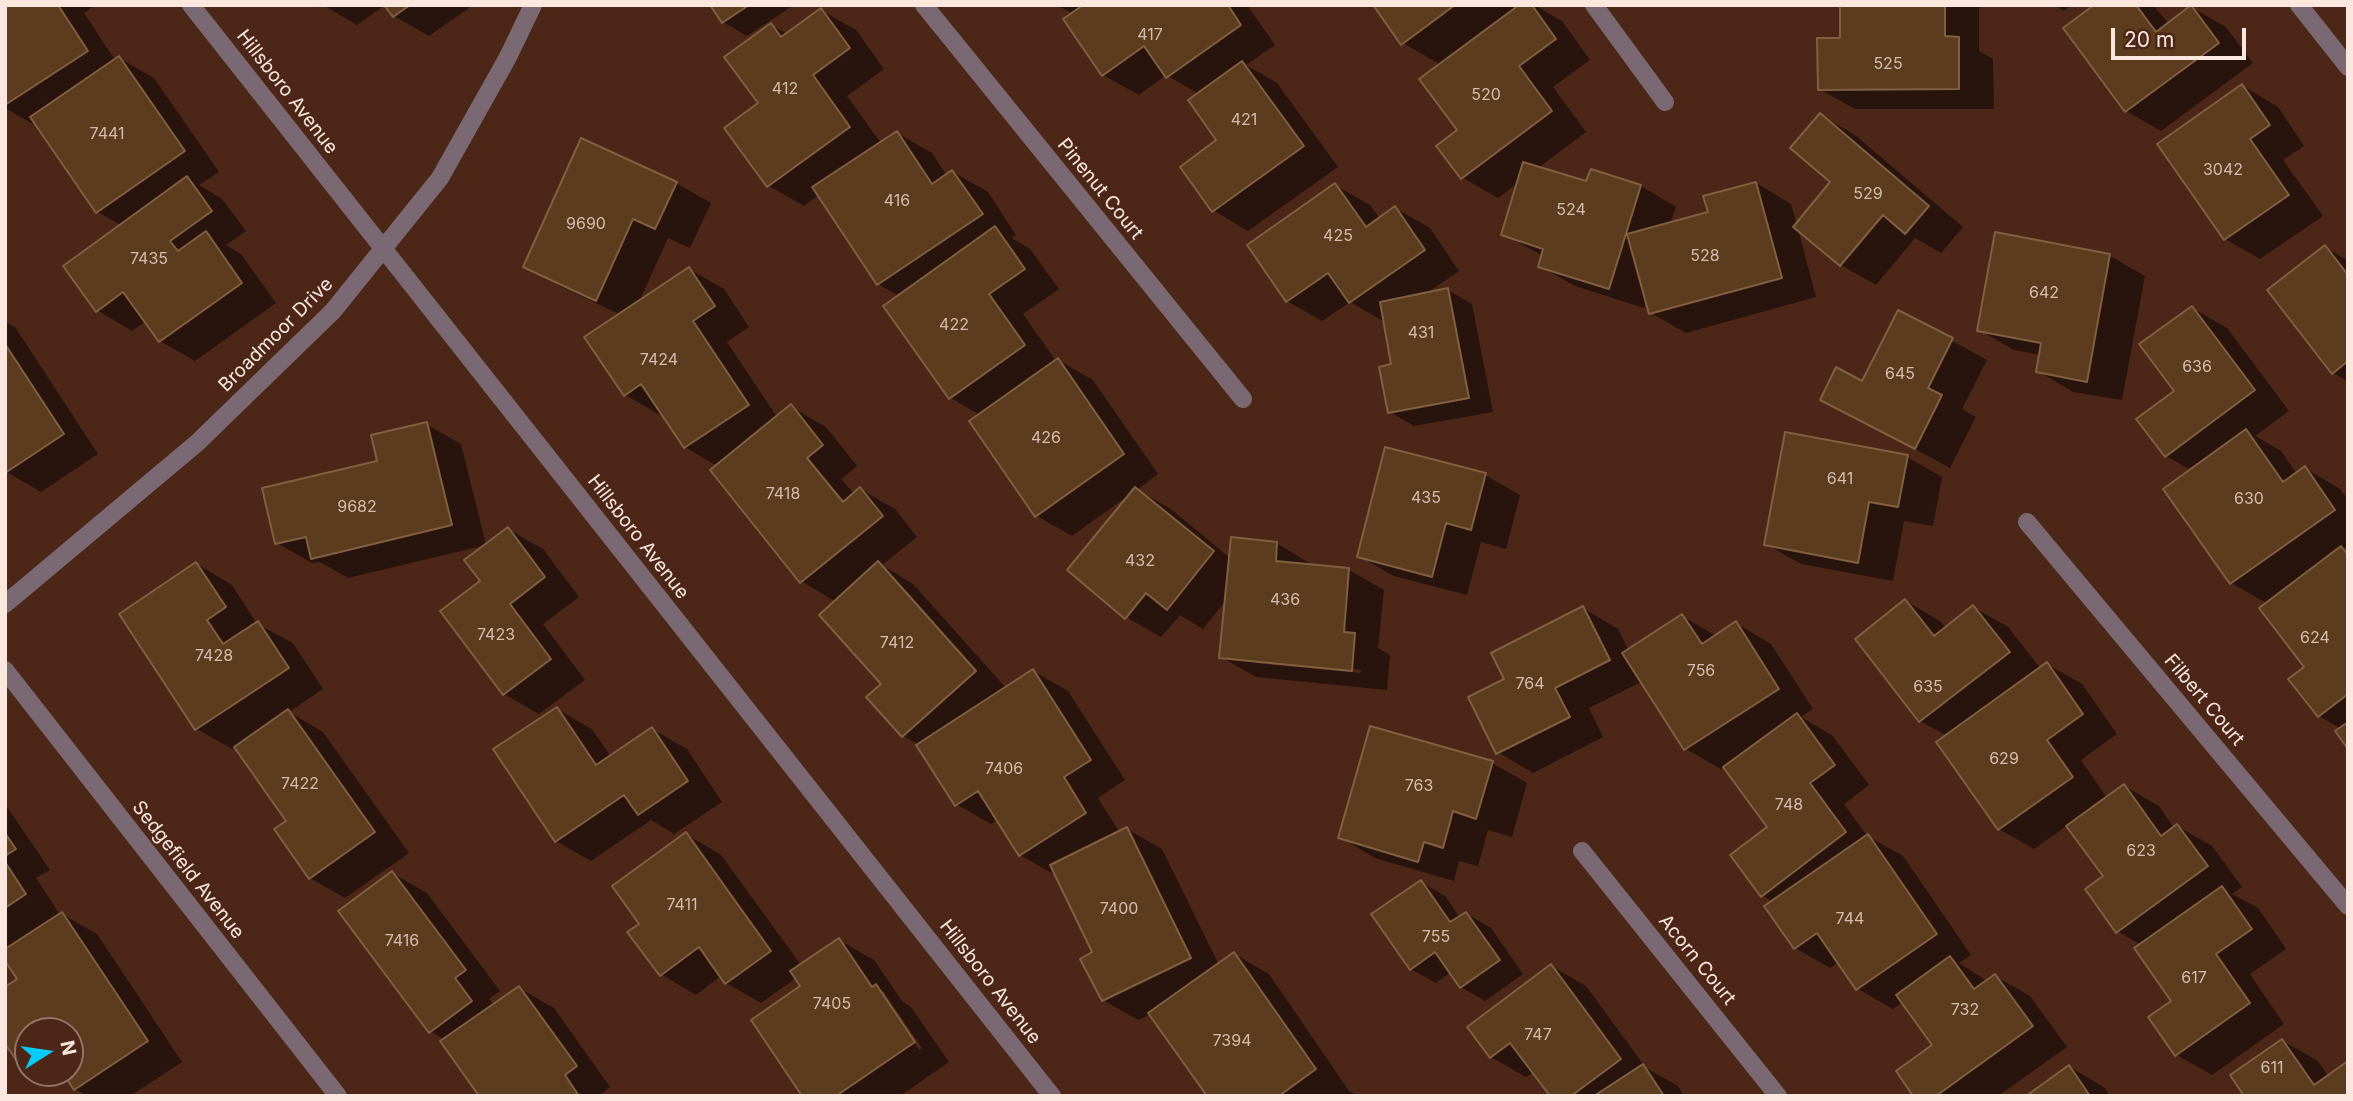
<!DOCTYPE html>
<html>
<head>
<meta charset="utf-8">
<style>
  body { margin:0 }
  #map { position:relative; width:2353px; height:1101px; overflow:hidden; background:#4c2617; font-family:Inter,sans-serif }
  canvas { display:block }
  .frame { position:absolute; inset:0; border:7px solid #fce7df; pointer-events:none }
  .north { position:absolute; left:14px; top:1017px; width:70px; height:70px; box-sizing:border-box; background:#4c2617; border:2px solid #927367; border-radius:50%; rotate:78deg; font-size:19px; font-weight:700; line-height:28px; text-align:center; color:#fce7df }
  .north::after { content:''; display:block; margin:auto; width:24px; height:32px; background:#06cbf9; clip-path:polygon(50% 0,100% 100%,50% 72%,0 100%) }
  .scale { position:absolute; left:2111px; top:28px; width:135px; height:32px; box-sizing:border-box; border:4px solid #fce7df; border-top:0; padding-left:9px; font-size:21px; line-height:24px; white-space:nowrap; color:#fce7df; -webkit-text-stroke:5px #4c2617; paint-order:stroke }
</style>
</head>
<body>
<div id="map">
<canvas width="2353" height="1101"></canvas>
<div class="frame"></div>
<div class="north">N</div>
<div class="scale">20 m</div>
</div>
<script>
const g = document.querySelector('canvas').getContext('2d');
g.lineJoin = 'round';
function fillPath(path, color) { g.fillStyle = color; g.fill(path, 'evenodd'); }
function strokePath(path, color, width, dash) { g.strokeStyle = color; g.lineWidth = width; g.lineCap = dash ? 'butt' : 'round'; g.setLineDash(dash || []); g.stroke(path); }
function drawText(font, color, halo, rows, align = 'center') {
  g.font = font + ' Inter,sans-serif'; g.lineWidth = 5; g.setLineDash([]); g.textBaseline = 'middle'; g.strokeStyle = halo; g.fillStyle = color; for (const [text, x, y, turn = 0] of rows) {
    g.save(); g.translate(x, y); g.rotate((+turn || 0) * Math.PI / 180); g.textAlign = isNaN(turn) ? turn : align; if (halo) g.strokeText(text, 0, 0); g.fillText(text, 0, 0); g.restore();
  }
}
const shadow = new Path2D(`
  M5 5H95L84 13 115 60 119 58 154 78 219 172 199 185 222 199 246 231 226 245 241 254 276 303 195 361 160 341 146 321 132 331 97 310 122 226 98 212 38 127 5 108Z
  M323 5H385L357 25Z
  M386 5H473L429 36 394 16Z
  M712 5H794L747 36 723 22Z
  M1057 5H1247L1275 45 1246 65 1277 83 1338 167 1248 231 1213 210 1219 141 1199 94 1166 75 1139 95 1103 75 1073 14Z
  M1375 5H1534L1562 21 1590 60 1553 87 1586 132 1538 168 1588 183 1592 171 1641 186 1676 207 1670 224 1710 213 1756 183 1791 204 1797 225 1832 182 1820 115 1855 135 1963 227 1941 253 1915 238 1876 285 1841 265 1798 229 1816 297 1686 333 1651 313 1647 299 1644 308 1575 286 1540 266 1543 256 1503 234 1519 182 1498 198 1463 178 1438 146 1460 131 1441 65 1403 43Z
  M1842 5H1979V51L1993 59 1994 109H1855L1819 89 1842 40Z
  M2054 5H2072L2064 11Z
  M2097 5H2153L2169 24 2191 7 2226 27 2253 63 2161 131 2126 111Z
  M821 10 856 30 884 69 847 96 881 143 897 133 932 153 947 176 953 172 988 192 1016 235 1012 238 1030 249 1059 289 1023 314 1056 361 1058 360 1093 380 1158 474 1137 490 1171 509 1230 558 1276 543 1311 564V566L1349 570 1384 590 1378 648 1390 655 1387 690 1256 677 1221 657 1227 599 1203 629 1180 615 1161 637 1126 617 1129 495 1072 536 1037 516 980 415 951 398 885 306 899 296 878 284 819 195 804 206 769 186 760 103 771 25 787 34ZM1255 659 1361 670 1360 673 1255 663Z
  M2243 86 2278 107 2304 146 2283 160 2323 216 2260 259 2225 239Z
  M676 183 711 203 690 248 668 238 639 302 689 269 724 289 749 327 727 342 777 417 791 407 826 427 857 466 841 479 854 494 860 489 895 509 917 537 882 565 913 584 1006 688 1033 671 1068 691 1125 780 1098 798 1120 833 1127 829 1162 849 1219 965 1234 954 1269 974 1349 1091 1358 1096H1209L1151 1014 1138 1020 1103 1000 1094 953 1055 875 1020 855 998 820 991 824 956 804 918 744 903 736 883 684 836 602 801 581 717 466 685 447 663 413 660 415 625 395 621 315 560 286 525 266Z
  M1335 185 1370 205 1380 219 1395 208 1430 228 1459 271 1424 295 1448 290 1472 304 1493 412 1414 426 1390 412 1393 366 1385 322 1350 302 1322 321 1287 301Z
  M1996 234 2110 256 2145 276 2122 400 2073 392 2038 371 2041 355 2014 350 1979 330Z
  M2325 247 2348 261V381L2333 373Z
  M2192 308 2227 328 2289 411 2255 436 2281 451 2297 474 2305 468 2340 489 2348 500V545L2343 549 2348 552V746L2341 729 2319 716 2307 667 2268 604 2231 583 2191 470 2166 456Z
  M1899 312 1987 360 1962 409 1976 417 1950 468 1822 399 1863 383Z
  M5 322 15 327 98 454 41 492 5 471Z
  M426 424 461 444 486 545 348 578 320 562 312 563 277 543Z
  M1907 457 1942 477 1933 526 1904 521 1893 581 1801 564 1766 544Z
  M1485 475 1520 495 1506 549 1481 542 1467 595 1394 576 1359 556Z
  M508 529 543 549 579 597 543 624 585 680 539 714 504 694 482 581Z
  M197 564 232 585 257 624 293 643 323 689 289 712 323 732 409 853 345 898 310 878 288 821 236 746 232 749 197 729Z
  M1906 601 1941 622 1946 628 1973 607 2008 627 2041 669 2047 664 2082 684 2117 734 2081 760 2107 798 2124 786 2159 806 2174 828 2177 826 2212 846 2242 887 2232 894 2258 908 2286 949 2250 974 2284 1024 2212 1075 2177 1055 2173 1002 2141 945 2117 931 2105 876 2068 825 2034 849 1999 829 1947 736 1920 721Z
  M1583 608 1618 629 1629 651 1682 616 1716 636 1736 623 1771 644 1813 709 1801 717 1832 735 1869 785 1844 804 1867 836 1903 856 1971 955 1959 963 1987 981 1995 976 2030 996 2067 1047 1998 1096H1915L1935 1045 1903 1002 1893 1009 1858 989 1839 962 1830 968 1795 948 1773 902 1762 895 1770 827 1725 766 1721 769 1686 749 1643 681 1589 708 1603 737 1533 773 1498 752 1507 680Z
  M557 709 592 729 611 757 652 729 687 749 722 802 674 834 651 820 591 861 556 841Z
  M1492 763 1527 783 1512 837 1488 830 1478 866 1459 861 1454 881 1375 858 1340 837Z
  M5 804 50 870 36 878 60 915 62 914 97 934 182 1062 130 1096H88L75 1089 65 1073H70V1031H28V1065L18 1060 19 980 5 950Z
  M686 834 721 855 801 965 839 940 874 960 902 1001 911 1007 949 1062 900 1096H804L803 987 796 978 761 1003 726 983 721 976 696 995 661 974 642 924ZM879 991H883L922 1048 919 1050Z
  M392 873 427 893 500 991 489 999 494 1005 519 988 554 1008 610 1087 599 1096H481L445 1040 430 1031Z
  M1421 882 1445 896 1460 918 1467 914 1491 928 1523 974 1485 1001 1461 987 1451 972 1436 983 1411 969 1374 915Z
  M1551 966 1586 986 1646 1068 1678 1086 1684 1096H1552L1534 1072 1526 1077 1491 1057 1469 1027Z
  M2283 1041 2318 1061 2329 1077 2348 1096H2246Z
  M2070 1067 2105 1088 2110 1096H2029Z
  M41 1073H63L53 1080Z`);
const building = new Path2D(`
  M5 5H58L88 51 5 105Z
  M384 5H410L393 17Z
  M710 5H749L722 23Z
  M1083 5H1228L1241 25 1166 78 1144 46 1102 76 1063 19Z
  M1373 5H1455L1401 45Z
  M1519 5H1532L1556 39 1519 66 1552 111 1461 179 1436 146 1457 130 1419 79Z
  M1840 5H1945V36L1959 37V89L1818 90 1817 38H1840Z
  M2094 5H2136L2156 32 2191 5 2219 43 2125 112 2063 28Z
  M821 8 850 48 813 75 850 127 767 187 724 128 758 103 724 57 771 23 781 37Z
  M119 56 185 151 96 213 30 117Z
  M1242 61 1304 146 1212 212 1180 167 1216 140 1188 100Z
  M2242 84 2270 125 2250 139 2289 195 2224 240 2157 144Z
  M1820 113 1929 206 1905 234 1883 215 1840 266 1793 227 1830 182 1790 148Z
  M897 131 932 184 952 170 983 214 877 285 812 187Z
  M581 138 677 182 655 229 633 219 596 301 523 267Z
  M1523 162 1586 181 1591 169 1641 185 1609 289 1538 267 1543 249 1501 235Z
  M187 176 212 211 170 241 178 251 206 231 242 283 159 342 123 292 96 312 63 266Z
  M1756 182 1782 278 1649 314 1627 234 1708 212 1703 196Z
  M1335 183 1366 227 1395 206 1425 250 1349 303 1328 273 1286 302 1247 245Z
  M995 226 1025 269 989 294 1025 345 949 399 883 306Z
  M1995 232 2110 254 2087 382 2036 372 2041 343 1977 331Z
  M2325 245 2348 275V361L2332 374 2267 290Z
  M689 267 715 306 693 321 749 405 684 448 641 384 624 396 584 337Z
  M1448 288 1469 398 1388 413 1379 367 1391 364 1380 302Z
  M2192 306 2255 390 2165 457 2136 419 2174 391 2139 344Z
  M1898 310 1953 338 1928 388 1942 395 1915 449 1820 400 1836 367 1862 381Z
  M5 344 64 434 5 473Z
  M1058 358 1124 454 1035 517 969 421Z
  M791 404 823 445 807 458 843 502 860 487 883 516 800 583 710 470Z
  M427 422 452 525 311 559 306 537 275 544 262 488 377 461 371 435Z
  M2246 429 2283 482 2305 466 2335 510 2230 584 2163 489Z
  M1785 432 1908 455 1898 507 1869 502 1858 563 1764 545Z
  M1385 447 1486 473 1471 530 1446 523 1432 577 1357 557Z
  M1135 487 1214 551 1167 610 1146 593 1125 619 1067 570Z
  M508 527 545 577 510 604 551 659 503 695 440 611 480 581 464 560Z
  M1231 537 1277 542 1276 561 1349 568 1344 632 1355 633 1352 671 1219 658Z
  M2341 546 2348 555V694L2318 717 2288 679 2304 667 2259 608Z
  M878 561 976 671 902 737 866 697 881 684 819 615Z
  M196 562 226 607 207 620 223 644 258 621 289 668 195 730 119 614Z
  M1905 599 1934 636 1973 605 2010 652 1919 722 1855 639Z
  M1583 606 1610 660 1555 688 1570 717 1496 754 1468 697 1504 679 1491 653Z
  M1682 614 1702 644 1736 621 1779 689 1684 750 1622 653Z
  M2047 662 2083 714 2047 740 2073 777 1998 830 1936 742Z
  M1033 669 1091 760 1064 777 1086 813 1019 856 978 791 955 806 916 745Z
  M557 707 596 765 652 727 688 781 638 815 624 795 555 842 493 749Z
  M288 709 375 832 309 879 274 829 286 821 234 747Z
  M1797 713 1835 765 1810 783 1846 832 1761 897 1730 855 1767 827 1723 767Z
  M2348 722V749L2335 731Z
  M1370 726 1493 761 1476 819 1453 811 1443 848 1424 842 1418 862 1338 838Z
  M2124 784 2161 836 2177 824 2208 866 2116 933 2085 889 2103 876 2066 826Z
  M1127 827 1191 958 1102 1001 1080 959 1092 952 1050 865Z
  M686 832 771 951 725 984 699 947 660 976 627 932 639 924 612 886Z
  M5 833 16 849 5 856Z
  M1868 834 1937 934 1856 990 1817 933 1794 949 1764 906Z
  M5 862 26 894 5 908Z
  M392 871 466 970 455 978 472 1001 429 1033 338 911Z
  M1421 880 1450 922 1466 912 1500 960 1460 988 1435 952 1410 970 1371 914Z
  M2222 886 2252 929 2216 954 2250 1003 2175 1056 2148 1017 2171 1001 2134 948Z
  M62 912 148 1041 74 1090 63 1073H70V1031H28V1053L17 1061 5 1044V987L17 979 5 961V949Z
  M839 938 872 987 876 984 915 1042 836 1096H802L751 1020 800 986 790 971Z
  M1234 952 1316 1069 1279 1096H1207L1148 1013Z
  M1950 956 1974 989 1995 974 2033 1026 1936 1096H1913L1896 1071 1932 1045 1896 995Z
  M1551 964 1621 1059 1571 1096H1550L1510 1043 1490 1058 1467 1027Z
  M519 986 577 1066 565 1075 579 1096H479L440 1041Z
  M2282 1039 2314 1085 2348 1061V1096H2244L2230 1075Z
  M1643 1064 1664 1096H1594Z
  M2069 1065 2090 1096H2026Z`);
const minor = new Path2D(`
  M191 5 1052 1096
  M924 5 1243 399
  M1594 5 1665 102
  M2299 5 2348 67
  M2027 522 2348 906
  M5 604 197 443 333 311 440 178 508 57 533 5
  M5 670 338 1096
  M1582 851 1778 1096`);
const numberNames = [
  ["417",1150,35],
  ["525",1888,64],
  ["412",785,89],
  ["520",1486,95],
  ["421",1244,120],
  ["7441",107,134],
  ["3042",2223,170],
  ["529",1868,194],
  ["416",897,201],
  ["524",1571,210],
  ["9690",586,224],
  ["425",1338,236],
  ["528",1705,256],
  ["7435",149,259],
  ["642",2044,293],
  ["422",954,325],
  ["431",1421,333],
  ["7424",659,360],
  ["636",2197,367],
  ["645",1900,374],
  ["426",1046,438],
  ["641",1840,479],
  ["7418",783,494],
  ["435",1426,498],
  ["630",2249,499],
  ["9682",357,507],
  ["432",1140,561],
  ["436",1285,600],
  ["7423",496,635],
  ["624",2315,638],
  ["7412",897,643],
  ["7428",214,656],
  ["756",1701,671],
  ["764",1530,684],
  ["635",1928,687],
  ["629",2004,759],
  ["7406",1004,769],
  ["7422",300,784],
  ["763",1419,786],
  ["748",1789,805],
  ["623",2141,851],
  ["7411",682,905],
  ["7400",1119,909],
  ["744",1850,919],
  ["755",1436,937],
  ["7416",402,941],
  ["617",2194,978],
  ["7405",832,1004],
  ["732",1965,1010],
  ["747",1538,1035],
  ["7394",1232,1041],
  ["611",2272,1068]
];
const streetNames = [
  ["Hillsboro Avenue",287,92,52],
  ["Pinenut Court",1100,189,51],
  ["Broadmoor Drive",276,335,-45],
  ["Hillsboro Avenue",638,537,52],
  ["Filbert Court",2204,700,50],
  ["Sedgefield Avenue",188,870,52],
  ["Acorn Court",1697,960,51],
  ["Hillsboro Avenue",990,982,52]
];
fillPath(shadow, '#0007');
fillPath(building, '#5b3c1e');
strokePath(building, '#815f41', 2);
strokePath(minor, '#7a6872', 18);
drawText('16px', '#d4bcaf', null, numberNames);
drawText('19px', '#fce7df', '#4c2617', streetNames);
</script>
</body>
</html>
